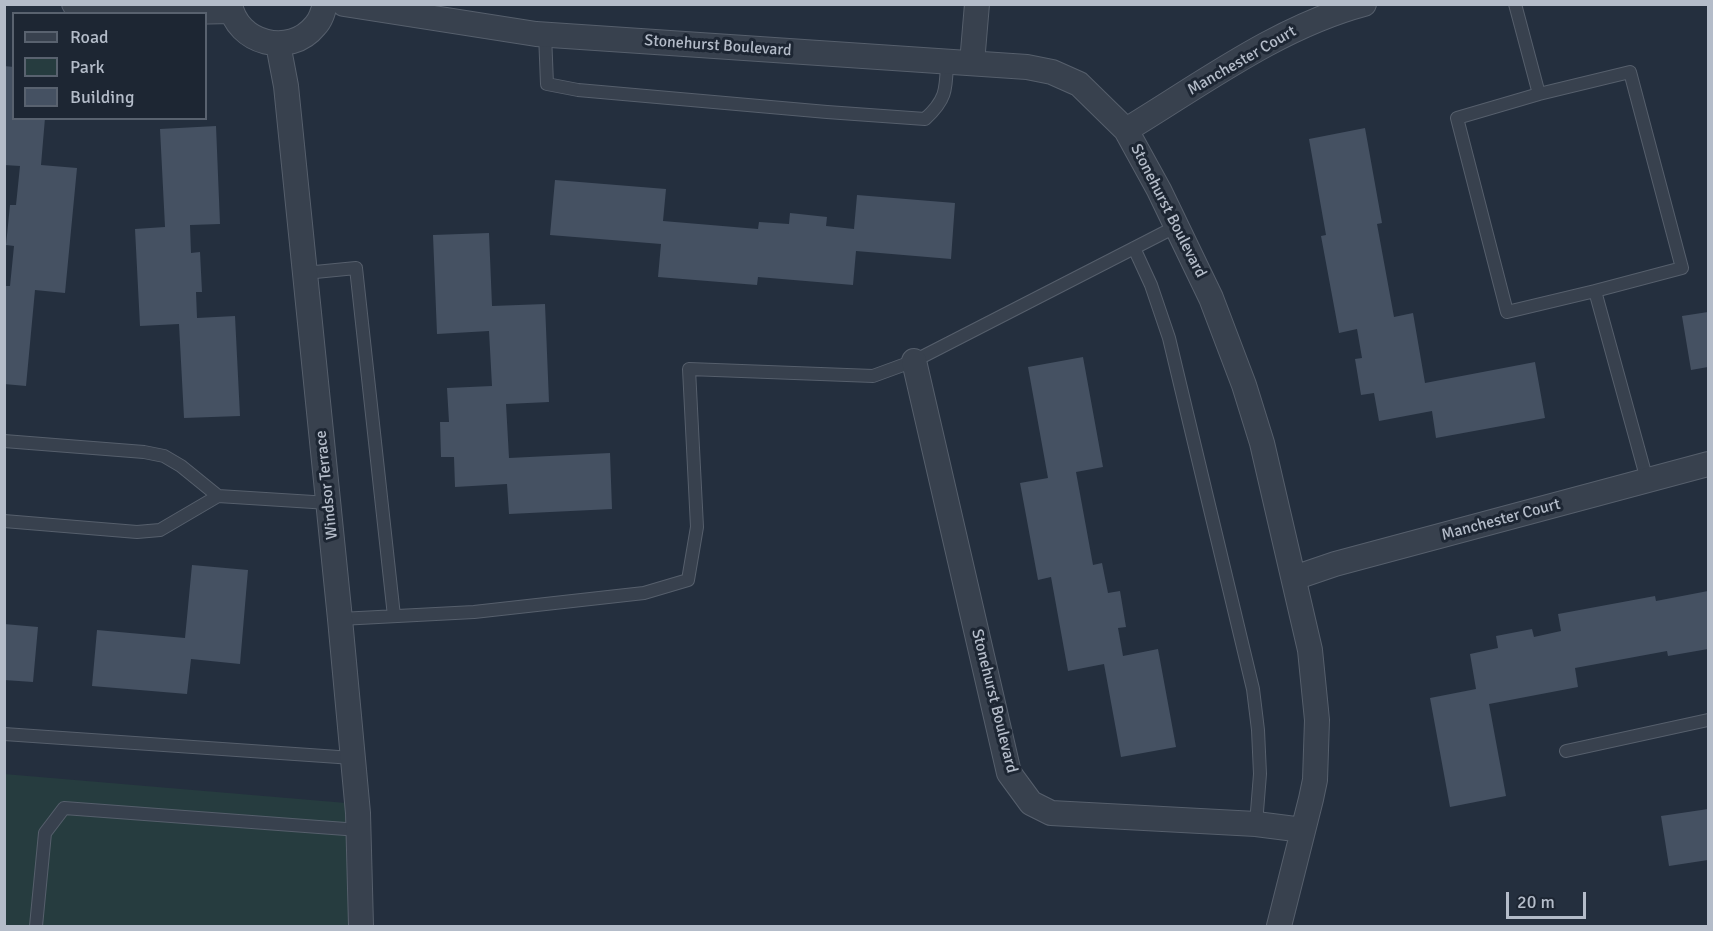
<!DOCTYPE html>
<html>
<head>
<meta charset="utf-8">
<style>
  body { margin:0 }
  #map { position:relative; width:1713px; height:931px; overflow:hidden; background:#242f3e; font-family:Signika,sans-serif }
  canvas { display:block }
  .frame { position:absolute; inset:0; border:6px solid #b4bcc9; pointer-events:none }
  .legend { position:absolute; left:12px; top:12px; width:195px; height:108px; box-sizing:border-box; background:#1d2633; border:2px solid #59626f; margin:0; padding:8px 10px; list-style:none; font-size:18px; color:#b4bcc9 }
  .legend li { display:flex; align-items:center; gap:12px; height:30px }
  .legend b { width:30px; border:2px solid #59626f }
  .scale { position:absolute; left:1506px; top:892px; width:80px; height:27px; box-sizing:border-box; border:3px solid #b4bcc9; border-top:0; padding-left:8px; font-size:18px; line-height:21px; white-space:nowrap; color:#b4bcc9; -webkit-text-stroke:4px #1d2633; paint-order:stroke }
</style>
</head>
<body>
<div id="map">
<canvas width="1713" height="931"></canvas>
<div class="frame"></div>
<ul class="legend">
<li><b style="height:8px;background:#38414e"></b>Road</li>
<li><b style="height:16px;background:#263c3f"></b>Park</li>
<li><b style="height:16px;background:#455162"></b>Building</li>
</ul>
<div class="scale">20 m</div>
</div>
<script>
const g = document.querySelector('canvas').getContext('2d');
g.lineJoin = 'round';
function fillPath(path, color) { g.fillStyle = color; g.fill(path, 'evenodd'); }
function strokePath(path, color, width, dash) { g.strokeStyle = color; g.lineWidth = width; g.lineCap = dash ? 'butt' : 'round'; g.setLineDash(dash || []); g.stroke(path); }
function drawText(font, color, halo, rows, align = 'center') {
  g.font = font + ' Signika,sans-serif'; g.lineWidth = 6; g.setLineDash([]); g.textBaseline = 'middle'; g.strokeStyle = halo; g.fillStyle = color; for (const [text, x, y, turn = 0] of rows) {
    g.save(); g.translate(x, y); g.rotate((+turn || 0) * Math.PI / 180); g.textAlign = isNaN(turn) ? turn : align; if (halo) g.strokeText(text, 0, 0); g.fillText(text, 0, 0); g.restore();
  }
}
const green = new Path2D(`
  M4 774 358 804 367 926H5Z`);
const building = new Path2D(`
  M4 66 14 67V118H45L41 165 77 168 65 293 35 290 26 386 4 384V286H10L14 246 6 245 10 205H16L20 166 4 165Z
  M216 126 220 224 190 225 191 253 200 252 202 292H196L197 318 235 316 240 416 184 418 179 324 140 326 135 229 165 227 160 129Z
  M1365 128 1382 223 1377 224 1394 317 1413 313 1425 383 1535 362 1545 418 1436 438 1432 411 1379 421 1374 393 1361 395 1355 359 1362 358 1357 329 1339 333 1321 236 1326 235 1309 139Z
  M555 180 666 189 663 221 758 229 759 222 789 224 790 213 827 217 826 226 854 229 857 195 955 203 951 259 856 251 853 285 758 277 757 285 658 277 661 244 550 235Z
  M489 233 492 306 545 304 549 402 506 404 509 458 610 453 612 509 509 514 507 484 455 487 454 457H441L440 422H449L447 388 492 386 489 331 437 334 433 235Z
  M1708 312V367L1691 370 1682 316Z
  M1083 357 1103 467 1076 472 1093 565 1102 563 1108 593 1120 591 1126 627 1118 628 1123 656 1158 649 1176 747 1121 757 1104 664 1068 671 1051 577 1038 580 1020 483 1048 478 1028 367Z
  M192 565 248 570 240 664 191 659 187 694 92 686 97 630 185 638Z
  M1708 591V649L1668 656 1667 651 1575 668 1578 687 1489 704 1506 796 1450 807 1430 698 1476 689 1470 654 1498 648 1496 636 1532 629 1534 637 1561 631 1558 614 1655 596 1656 601Z
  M4 624 38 627 33 682 4 680Z
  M1708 809V860L1669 866 1661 816Z`);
const service = new Path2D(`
  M1515 4 1539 94
  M545 34 547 84 578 90 827 112 925 119C947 99 946 89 947 61
  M1134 248 1151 285 1169 338 1253 689 1258 730 1260 774 1256 824
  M305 273 356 268 394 616
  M1595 291 1682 268 1630 72 1539 94 1457 118 1507 312 1595 291 1647 480
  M4 441 144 452 164 456 181 466 218 496 329 503
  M4 521 137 532 160 530 218 496
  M340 619 474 612 644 593 688 580 697 527 689 369 873 376 914 361 1177 226
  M4 734 353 758
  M1566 751 1708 720
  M36 926 45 833 64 808 359 830`);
const minor = new Path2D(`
  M74 4 187 12 231 11
  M230 4C237 44 290 57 315 26 321 20 323 12 325 4
  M344 4 536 34 1027 67 1052 72 1079 84 1126 130 1159 190 1211 298 1244 385 1262 443 1310 650 1317 720 1315 780 1311 799 1279 926
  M278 44 286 86 340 619 358 813 361 926
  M972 63 977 4
  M1126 130C1202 84 1278 27 1364 4
  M914 361 1009 773 1031 803 1051 813 1256 824 1303 830
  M1294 578 1335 564 1708 464`);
const streetNames = [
  ["Stonehurst Boulevard",718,46,4],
  ["Manchester Court",1242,61,-30],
  ["Stonehurst Boulevard",1168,211,63],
  ["Windsor Terrace",327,485,-96],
  ["Manchester Court",1501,520,-15],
  ["Stonehurst Boulevard",994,701,76]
];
fillPath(green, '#263c3f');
fillPath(building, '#455162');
strokePath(service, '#565f6c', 14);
strokePath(minor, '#565f6c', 26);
strokePath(service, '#38414e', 12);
strokePath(minor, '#38414e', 24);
drawText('16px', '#b4bcc9', '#1d2633', streetNames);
</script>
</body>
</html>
